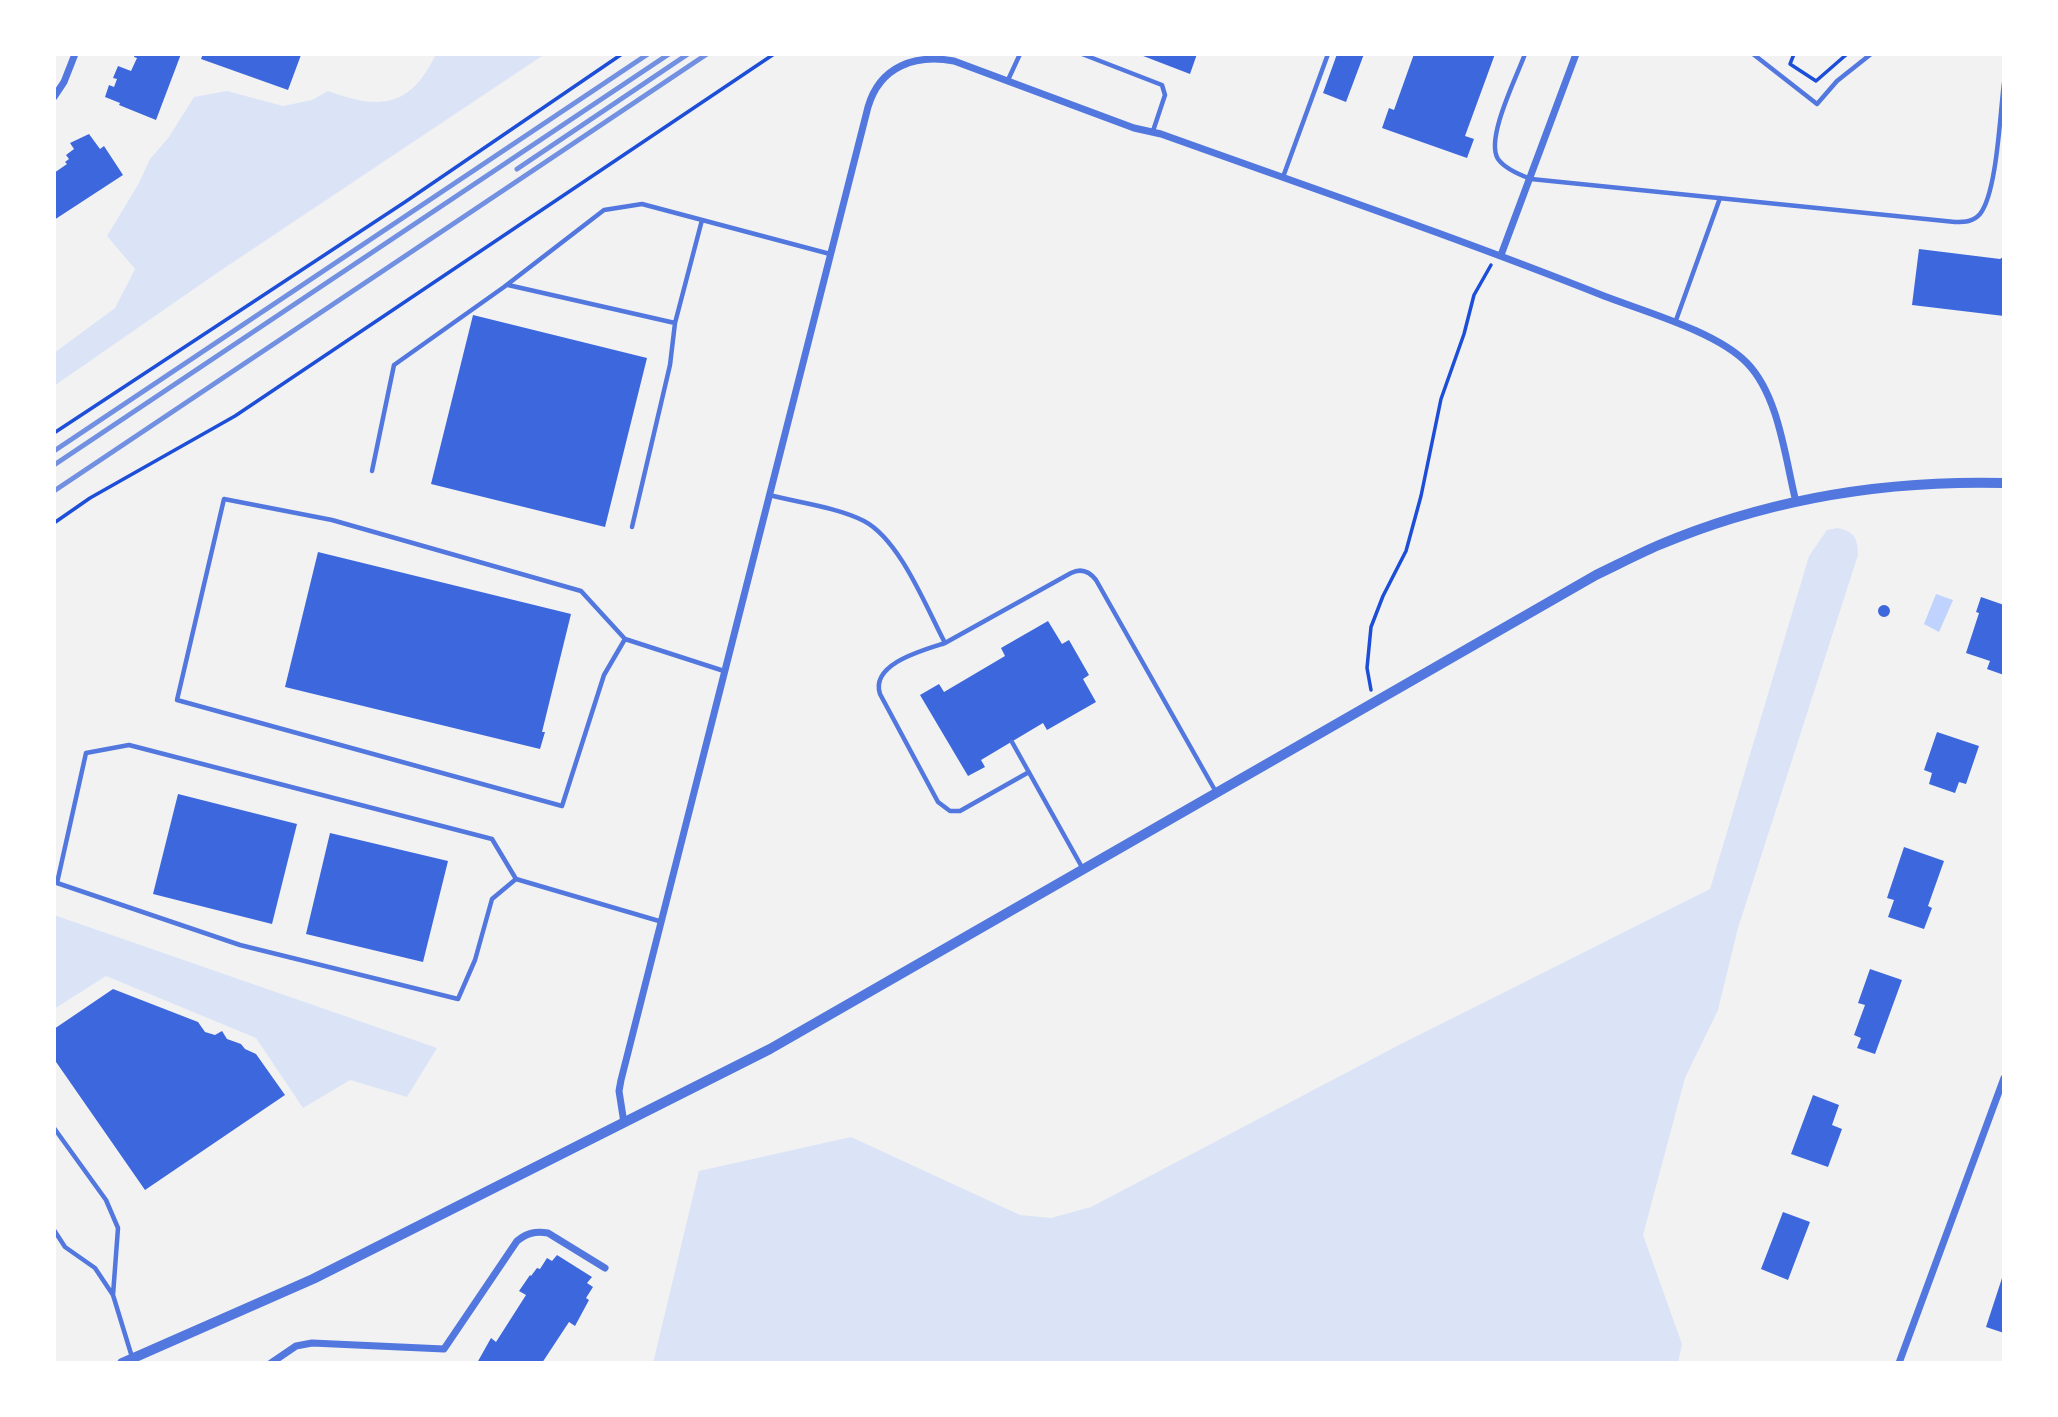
<!DOCTYPE html>
<html>
<head>
<meta charset="utf-8">
<style>
  body { margin:0 }
  #map { position:relative; width:2058px; height:1417px; overflow:hidden; background:#f2f2f2; font-family:Roboto,sans-serif }
  canvas { display:block }
  .frame { position:absolute; inset:0; border:56px solid #fff; pointer-events:none }
</style>
</head>
<body>
<div id="map">
<canvas width="2058" height="1417"></canvas>
<div class="frame"></div>
</div>
<script>
const g = document.querySelector('canvas').getContext('2d');
g.lineJoin = 'round';
function fillPath(path, color) { g.fillStyle = color; g.fill(path, 'evenodd'); }
function strokePath(path, color, width, dash) { g.strokeStyle = color; g.lineWidth = width; g.lineCap = dash ? 'butt' : 'round'; g.setLineDash(dash || []); g.stroke(path); }
const green = new Path2D(`
  M436 54H545L217 273 54 386V353L115 308 135 269 107 236 139 183 150 159 169 137 194 97 227 91 283 106 312 100 328 91C380 110 410 108 436 54Z
  M1837 528C1854 531 1858 538 1858 555L1738 928 1718 1010 1685 1078 1643 1235 1682 1344 1678 1363H653L699 1171 851 1137 1020 1215 1051 1218 1091 1207 1399 1045 1710 889 1809 556 1827 530Z
  M54 915 437 1048 407 1097 350 1080 303 1108 256 1038 106 976 54 1009Z`);
const water = new Path2D(`
  M1936 594 1953 600 1939 632 1924 624Z`);
const building = new Path2D(`
  M135 54H181L156 120 119 105 120 103 105 97 109 85 114 87 117 79 113 78 118 66 131 71 137 58 134 57Z
  M203 54H299L301 55 288 90 201 59Z
  M1138 54H1197L1190 74Z
  M1337 54H1364L1346 102 1323 93Z
  M1414 54H1495L1465 136 1474 139 1467 158 1382 128 1389 108 1394 110Z
  M89 134 100 149 104 146 123 175 54 220V173L67 164 65 162 69 159 66 155 74 149 70 143Z
  M1919 249 2000 259 2004 256V316L1912 305Z
  M473 315 647 358 605 527 431 484Z
  M318 552 571 614 542 732H545L540 749 285 687Z
  M1981 597 2004 605V675L1987 669 1990 661 1966 653 1979 613 1976 612Z
  M1878 611a6 6 0 1 1 12 0a6 6 0 1 1-12 0Z
  M1048 621 1062 644 1069 640 1089 675 1083 679 1096 702 1047 730 1043 723 981 760 985 767 968 776 920 695 939 684 944 692 1005 656 1001 648Z
  M1937 732 1979 746 1966 784 1959 782 1955 793 1929 784 1932 773 1924 770Z
  M178 794 297 824 272 924 153 894Z
  M330 833 448 861 423 962 306 934Z
  M1904 847 1944 861 1928 906 1932 908 1924 929 1888 917 1894 900 1887 898Z
  M1870 969 1902 980 1875 1054 1857 1048 1861 1038 1854 1035 1865 1005 1858 1003Z
  M113 989 198 1022 205 1032 215 1035 222 1031 227 1039 241 1044 245 1049 256 1054 285 1095 145 1190 54 1059V1029Z
  M1813 1095 1839 1105 1832 1125 1842 1129 1828 1167 1791 1154Z
  M1783 1212 1810 1222 1788 1280 1761 1269Z
  M557 1255 592 1277 587 1283 593 1287 586 1298 589 1300 575 1326 569 1322 542 1363H477L491 1338 496 1342 526 1295 519 1291 530 1275 531 1276 537 1268 540 1269 547 1258 552 1261Z
  M2003 1275H2004V1333L1986 1327Z`);
const path = new Path2D(`
  M1794 54 1790 64 1816 81 1847 54
  M54 433 405 202 622 54
  M54 523 90 498 235 416 774 54
  M1371 690 1367 668 1371 627 1383 596 1406 551 1421 496 1441 399 1464 334 1474 295 1491 265`);
const service = new Path2D(`
  M1082 54 1162 85 1165 95 1153 131
  M1525 54C1517 76 1485 139 1498 159 1505 169 1520 175 1531 179L1955 222C1965 222 1973 222 1980 214 1997 193 2000 113 2004 83
  M1753 54 1817 104 1837 81 1871 54
  M1008 80 1020 54
  M1283 177 1328 54
  M508 285 675 323 702 220
  M1675 323 1720 198
  M372 471 394 365 504 287 604 210 642 204 830 254
  M769 495C800 503 836 507 864 521 900 540 926 607 945 643L1071 573C1081 568 1089 571 1096 580L1216 792
  M632 527 670 365 675 323
  M625 639 604 675 562 806 177 700 224 499 332 520 581 591 625 639 724 671
  M945 643C923 650 870 664 880 694L938 802 950 811H960L1029 772
  M1012 742 1083 869
  M516 879 492 899 475 960 458 999 240 945 57 883 86 753 129 745 492 839 516 879 659 921
  M54 1128 106 1200 118 1228 113 1295
  M54 1230 65 1247 95 1268 113 1295 132 1357`);
const minor = new Path2D(`
  M54 97 64 82 75 54
  M1501 255 1576 54
  M624 1123 619 1091 621 1080 868 107C880 66 915 54 954 61L1134 128 1161 134C1309 187 1458 238 1604 296 1646 312 1717 332 1747 363 1779 396 1785 458 1796 502
  M271 1363 296 1346 312 1343 444 1349 517 1241C527 1233 535 1231 548 1233L605 1268
  M1899 1363 2004 1078`);
const tertiary = new Path2D(`
  M122 1363 313 1279 770 1049 1596 575C1617 565 1638 554 1659 545 1768 499 1886 480 2004 483`);
const rail = new Path2D(`
  M517 169 688 54
  M54 451 648 54
  M54 465 669 54
  M54 491 707 54`);
fillPath(green, '#dbe4f7');
fillPath(water, '#bfd3fe');
fillPath(building, '#3d67dc');
strokePath(path, '#1d4ed8', 3.5);
strokePath(service, '#5277de', 4.5);
strokePath(minor, '#5277de', 7);
strokePath(tertiary, '#5277de', 10);
strokePath(rail, '#7290e2', 5);
</script>
</body>
</html>
